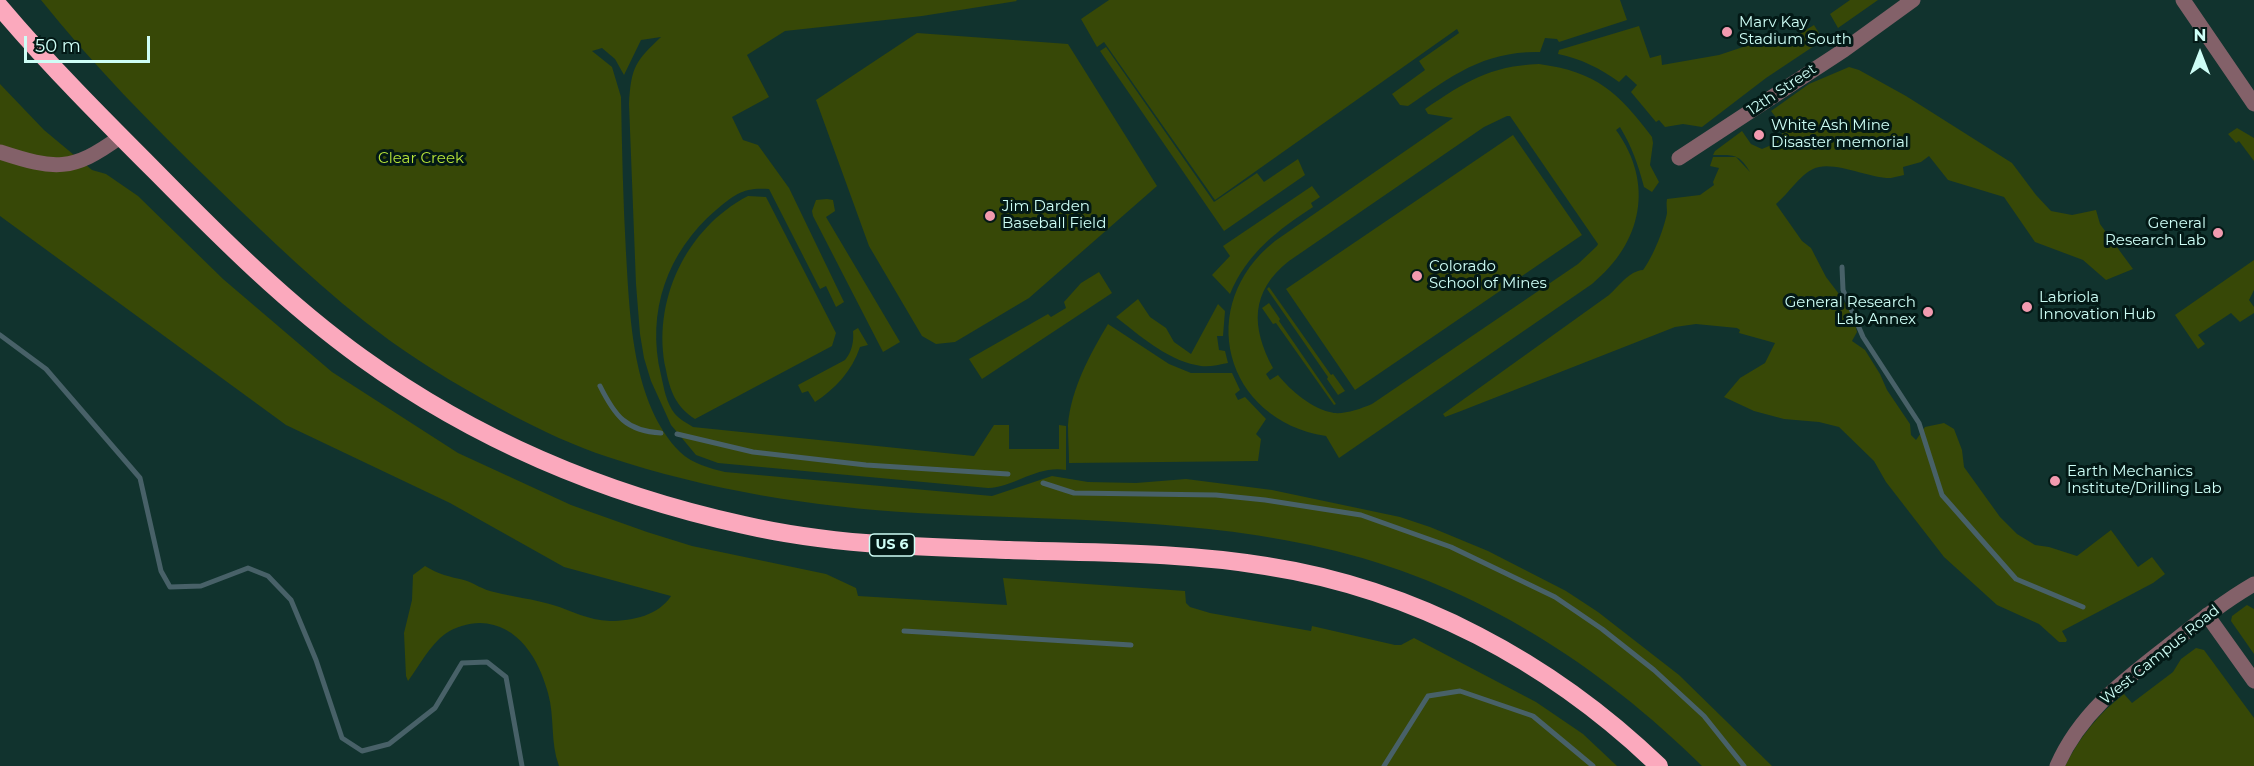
<!DOCTYPE html>
<html>
<head>
<meta charset="utf-8">
<style>
  body { margin:0 }
  #map { position:relative; width:2254px; height:766px; overflow:hidden; background:#11332e; font-family:Montserrat,sans-serif }
  canvas { display:block }
  .north { position:absolute; left:2170px; top:24px; width:60px; height:60px; -webkit-text-stroke:4px #031916; paint-order:stroke; rotate:0deg; font-size:16px; font-weight:700; line-height:24px; text-align:center; color:#cefef6 }
  .north::after { content:''; display:block; margin:auto; width:21px; height:27px; background:#cefef6; clip-path:polygon(50% 0,100% 100%,50% 72%,0 100%) }
  .scale { position:absolute; left:24px; top:36px; width:126px; height:27px; box-sizing:border-box; border:3px solid #cefef6; border-top:0; padding-left:8px; font-size:18px; line-height:21px; white-space:nowrap; color:#cefef6; -webkit-text-stroke:4px #031916; paint-order:stroke }
</style>
</head>
<body>
<div id="map">
<canvas width="2254" height="766"></canvas>
<div class="north">N</div>
<div class="scale">50 m</div>
</div>
<script>
const g = document.querySelector('canvas').getContext('2d');
g.lineJoin = 'round';
function fillPath(path, color) { g.fillStyle = color; g.fill(path, 'evenodd'); }
function strokePath(path, color, width, dash) { g.strokeStyle = color; g.lineWidth = width; g.lineCap = dash ? 'butt' : 'round'; g.setLineDash(dash || []); g.stroke(path); }
function drawText(font, color, halo, rows, align = 'center') {
  g.font = font + ' Montserrat,sans-serif'; g.lineWidth = 6; g.setLineDash([]); g.textBaseline = 'middle'; g.strokeStyle = halo; g.fillStyle = color; for (const [text, x, y, turn = 0] of rows) {
    g.save(); g.translate(x, y); g.rotate((+turn || 0) * Math.PI / 180); g.textAlign = isNaN(turn) ? turn : align; if (halo) g.strokeText(text, 0, 0); g.fillText(text, 0, 0); g.restore();
  }
}
const green = new Path2D(`
  M41 0H1016L1017 1 922 16 785 31 747 55 769 97 732 117 743 140 758 145 789 188 844 302 836 307 826 286 820 289 769 189C744 187 735 194 716 210 667 252 646 312 661 375 664 388 666 403 675 414 679 419 687 423 693 427L974 456 994 425H1009V449H1059V425L1066 426V470C1037 465 1015 487 988 488L718 463 696 455 671 425 651 381 644 358 640 334 636 284 629 104C631 66 636 61 661 37L641 40 624 75 615 59 602 48 592 51 612 67 621 97C622 149 623 201 626 253 630 317 632 403 680 452 693 464 709 468 725 472L992 496 1052 476 1088 482 1136 483 1186 479 1272 490 1400 517 1430 527 1488 551 1566 591 1598 612 1679 675 1772 766H1702C1600 665 1477 586 1336 551 1199 517 1057 521 917 513 812 507 708 490 608 457 574 446 543 431 512 415 469 392 428 368 389 340 325 293 268 237 211 182 151 124 93 65 41 0Z
  M1109 0H1620L1627 20 1559 42 1557 39 1545 38 1540 52C1484 51 1453 75 1408 106L1400 105 1392 94 1425 70 1419 61 1459 33 1457 29 1215 200 1104 42 1097 47 1081 19Z
  M1850 0H1878L1838 28 1830 14Z
  M1814 25 1823 40 1766 78 1702 127 1683 124 1665 127 1659 120 1656 122 1631 92 1637 85 1626 75 1619 82C1600 68 1581 59 1558 54L1559 50 1639 26 1650 58 1661 55 1662 65 1719 55 1752 44 1754 46 1788 35 1791 39Z
  M917 33 1068 44 1157 186 1029 298 955 342 936 344 922 336 869 246 816 100Z
  M1106 47 1214 202 1257 173 1264 182 1298 159 1305 175 1224 231 1100 51Z
  M1539 64C1597 72 1618 92 1652 137L1653 143 1650 165 1659 182 1652 192 1644 187C1638 164 1632 147 1620 127L1616 130C1655 184 1642 243 1592 284L1339 458 1326 436C1224 420 1194 305 1275 241L1453 118 1428 114 1425 109C1465 82 1489 66 1539 64ZM1507 116H1510L1598 244 1597 246 1578 264 1372 404C1360 409 1346 414 1334 413 1312 409 1291 391 1278 375L1270 380 1266 374 1273 368C1251 327 1250 292 1289 261L1484 127Z
  M1849 67 1859 70 1906 96 2012 163 2036 195 2051 211 2072 215 2096 210 2100 224 2133 269 2106 280 2083 260 2035 242 2004 197 1948 180 1929 156 1921 162 1903 167 1904 175C1900 176 1895 177 1891 178 1870 179 1832 159 1813 169 1800 175 1788 194 1776 204L1802 241 1811 248 1826 277 1842 298 1854 319 1857 332 1852 341 1865 350 1880 374 1887 390 1910 424 1911 435 1916 440 1925 427 1944 423 1954 429 1962 450 1964 467 2000 517 2017 534 2035 545 2049 547 2077 556 2111 530 2138 567 2152 557 2165 574 2153 583 2062 631 2067 640 2066 642H2059L2039 624 1997 605 1944 557 1886 482 1874 461 1839 427 1819 422 1784 419 1754 411 1724 397 1740 378 1765 363 1775 343 1739 333 1740 330 1737 328 1696 324 1675 327 1461 411 1445 417 1443 414 1609 295C1619 286 1629 271 1643 270 1653 257 1664 229 1667 213 1667 208 1666 204 1667 199L1700 195 1714 185 1713 182 1719 168 1710 166 1713 157H1736L1750 172C1739 153 1733 155 1713 155L1715 151 1742 131 1751 144 1762 149 1776 143 1785 129 1771 111 1809 84Z
  M0 84 44 130 92 170 106 174 138 196 223 279 332 372 458 453 571 505 647 532 692 546 826 574 856 588 858 596 1007 605 1003 578 1185 591 1186 603 1190 607 1210 613 1311 631 1312 626 1395 645H1401L1414 638 1536 702 1583 734 1617 766H559C550 742 555 718 548 693 539 660 519 624 480 623 468 623 455 627 445 634 430 645 419 666 408 681L406 676 404 633 412 600 413 575 425 566C438 574 450 577 464 580 474 583 483 590 494 592 513 597 534 599 553 605 573 611 587 620 610 621 633 621 659 615 671 596L564 567 450 503 286 425 0 216Z
  M2237 128 2254 138V161L2239 141 2236 143 2228 134Z
  M1513 135 1582 235 1355 390 1286 289Z
  M1312 186 1320 197 1311 203 1313 207C1279 229 1246 254 1230 294L1212 275 1230 256 1223 246Z
  M748 196 766 197 836 333 832 346 695 419C676 407 670 391 666 370 651 302 686 228 748 196Z
  M827 199 833 200 835 211 826 217 900 342 883 352 813 216 812 211 816 200Z
  M2254 260V290L2249 300 2254 307V313L2240 322 2231 313 2198 335 2205 344 2198 349 2175 315Z
  M1099 272 1112 293 982 379 969 359 1048 314 1051 317 1066 308 1064 302 1081 283Z
  M1269 287 1331 375 1333 374 1345 391 1338 395 1327 379 1328 377 1267 289Z
  M1138 299 1150 317 1166 328 1174 342 1191 354 1218 304 1225 311 1223 336H1217L1219 350 1225 351 1228 363C1217 365 1207 368 1196 365 1166 359 1139 335 1116 317Z
  M1269 303 1280 319 1279 321 1336 404 1334 405 1276 323 1273 324 1262 308Z
  M1108 324 1169 364 1191 373H1232L1240 390 1235 394 1238 400 1245 397 1266 419 1256 434 1261 439 1258 461 1069 463C1069 451 1068 438 1068 425 1071 389 1090 354 1108 324Z
  M858 328 868 345 860 347C852 371 835 389 815 402L808 391 802 393 798 385 845 360C852 352 854 341 853 331Z
  M2247 605 2254 609V654L2231 621 2232 616Z
  M2196 648 2204 650 2254 718V766H2065C2080 737 2098 714 2124 694L2132 703 2173 672 2181 659Z`);
const stream = new Path2D(`
  M1842 267 1843 290 1863 337 1919 423 1942 495 2016 579 2083 607
  M0 335 46 369 140 478 161 571 170 587 201 586 248 568 268 576 291 600 316 660 342 738 362 751 389 744 435 708 462 663 487 662 506 677 522 766
  M600 386C615 416 626 431 661 433
  M677 434 753 452 866 465 1008 474
  M1043 483 1074 493 1216 495 1265 500 1361 515 1451 547 1555 597 1602 629 1654 670 1704 716 1744 766
  M904 631 1131 645
  M1384 766 1428 696 1460 691 1533 716 1593 766`);
const street = new Path2D(`
  M2183 0 2254 104
  M0 152C55 170 72 172 120 137
  M1679 158 1844 50 1913 0
  M2207 615 2254 681
  M2057 766C2080 713 2123 681 2168 646 2196 624 2223 602 2254 584`);
const highway = new Path2D(`
  M0 7C49 65 103 119 157 173 222 239 287 304 362 358 476 440 607 495 744 525 831 545 920 547 1009 550 1094 553 1181 552 1266 566 1415 589 1551 662 1659 766`);
const markers = [
  [1727,32,6,"#f29aaf"],
  [1759,135,6,"#f29aaf"],
  [990,216,6,"#f29aaf"],
  [2218,233,6,"#f29aaf"],
  [1417,276,6,"#f29aaf"],
  [2027,307,6,"#f29aaf"],
  [1928,312,6,"#f29aaf"],
  [2055,481,6,"#f29aaf"]
];
const shields = [
  [892,545,45]
];
const shieldNames = [
  ["US 6",892,545]
];
const poiNames = [
  ["Marv Kay",1739,23],
  ["Stadium South",1739,40],
  ["White Ash Mine",1771,126],
  ["Disaster memorial",1771,143],
  ["Jim Darden",1002,207],
  ["Baseball Field",1002,224],
  ["General",2206,224,"right"],
  ["Research Lab",2206,241,"right"],
  ["Colorado",1429,267],
  ["School of Mines",1429,284],
  ["Labriola",2039,298],
  ["Innovation Hub",2039,315],
  ["General Research",1916,303,"right"],
  ["Lab Annex",1916,320,"right"],
  ["Earth Mechanics",2067,472],
  ["Institute/Drilling Lab",2067,489]
];
const streetNames = [
  ["12th Street",1782,90,-34],
  ["West Campus Road",2160,655,-39]
];
const parkNames = [
  ["Clear Creek",421,159]
];
fillPath(green, '#374807');
strokePath(stream, '#486168', 5);
strokePath(street, '#836169', 15);
strokePath(highway, '#fba9bd', 18);
for (const [x, y, r, color] of markers) { const dot = new Path2D(); dot.arc(x, y, r, 0, 2 * Math.PI); g.fillStyle = color; g.fill(dot); strokePath(dot, '#031916', 2); }
for (const [x, y, w] of shields) { const box = new Path2D(); box.roundRect(x - w / 2, y - 11, w, 22, 4.5); g.fillStyle = '#031916'; g.fill(box); strokePath(box, '#cefef6', 1.5); }
drawText('bold 14px', '#cefef6', null, shieldNames);
drawText('15px', '#cefef6', '#031916', poiNames, 'left');
drawText('15px', '#cefef6', '#031916', streetNames);
drawText('15px', '#b7e53a', '#031916', parkNames);
</script>
</body>
</html>
